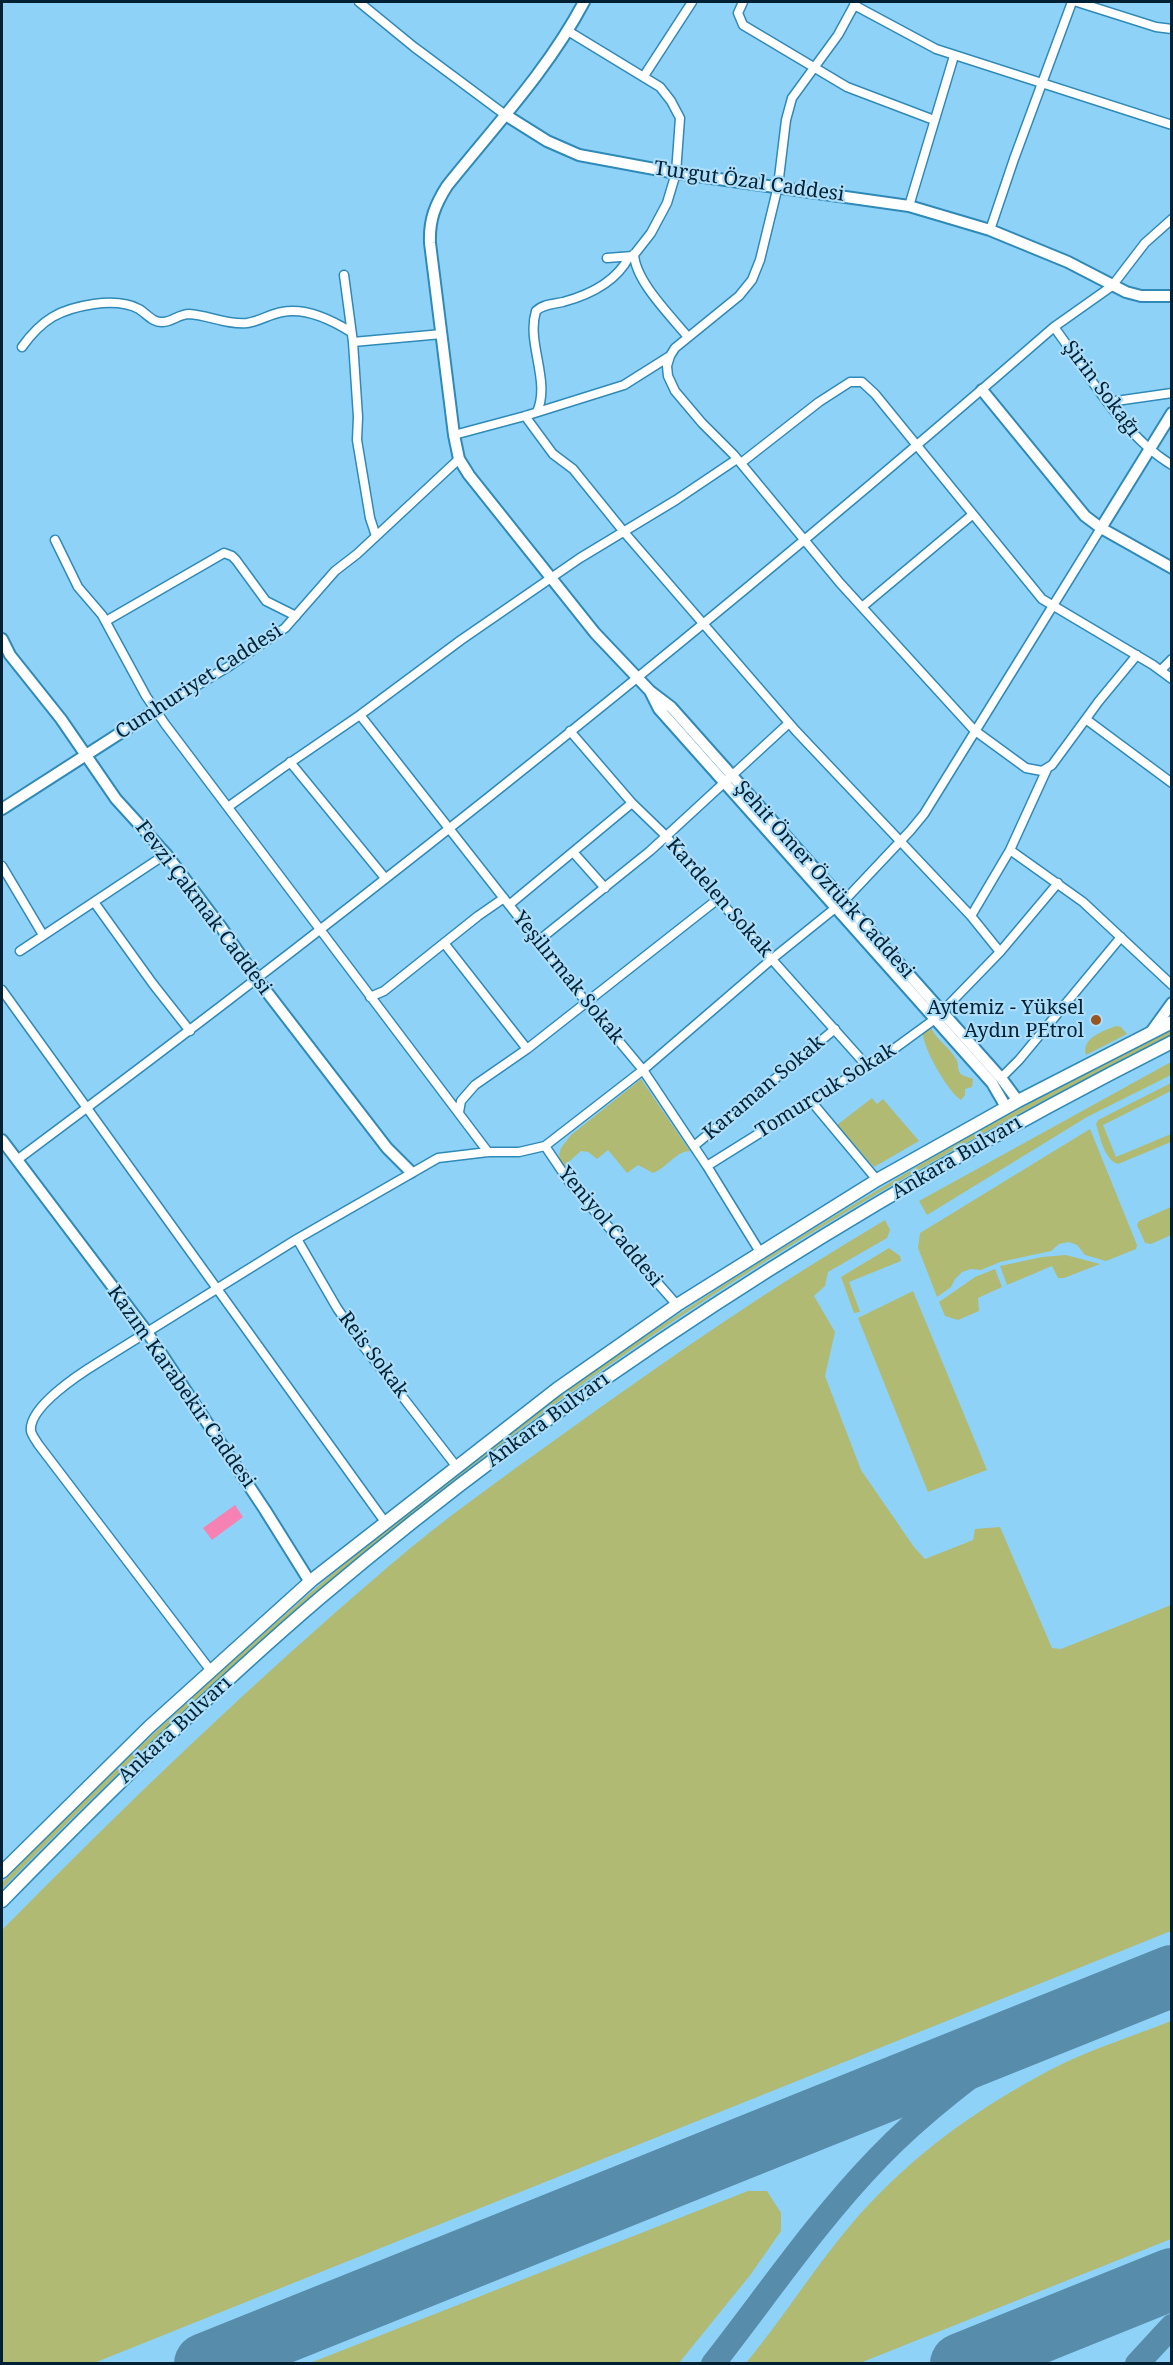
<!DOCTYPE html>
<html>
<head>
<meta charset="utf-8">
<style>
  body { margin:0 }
  #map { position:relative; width:1173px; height:2365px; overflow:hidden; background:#8fd2f8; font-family:"Noto Serif",serif }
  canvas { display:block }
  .frame { position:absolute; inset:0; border:3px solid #002133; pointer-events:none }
</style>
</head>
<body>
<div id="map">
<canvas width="1173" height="2365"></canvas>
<div class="frame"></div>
</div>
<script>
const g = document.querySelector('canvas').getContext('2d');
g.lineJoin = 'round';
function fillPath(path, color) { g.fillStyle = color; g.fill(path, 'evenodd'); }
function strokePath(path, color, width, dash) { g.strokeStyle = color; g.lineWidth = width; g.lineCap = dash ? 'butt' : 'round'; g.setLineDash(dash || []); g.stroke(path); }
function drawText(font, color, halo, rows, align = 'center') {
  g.font = font + ' "Noto Serif",serif'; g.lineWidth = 4.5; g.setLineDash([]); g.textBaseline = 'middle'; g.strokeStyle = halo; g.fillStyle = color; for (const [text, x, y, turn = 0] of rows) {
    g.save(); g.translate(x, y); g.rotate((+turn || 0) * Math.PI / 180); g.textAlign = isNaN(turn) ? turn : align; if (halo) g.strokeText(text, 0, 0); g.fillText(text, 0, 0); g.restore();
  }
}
const green = new Path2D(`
  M1116 1026 1121 1027 1127 1034 1086 1055C1081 1038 1103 1031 1116 1026Z
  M931 1028C937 1040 949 1047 956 1059 959 1063 957 1069 960 1073 962 1076 969 1077 973 1079L972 1087 965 1089V1095L961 1100C948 1092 923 1048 923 1034Z
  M1171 1030V1035C945 1148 724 1277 521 1429 335 1568 164 1723 2 1889V1883C172 1708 354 1546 551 1402 648 1331 749 1268 851 1206 955 1143 1062 1082 1171 1030Z
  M1171 1062V1075L1087 1117 927 1215 919 1201Z
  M641 1079 690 1151C676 1151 667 1168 653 1173L638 1165 627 1173 608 1150 597 1159 588 1152 581 1151 565 1165 595 1202 593 1204 561 1164 559 1155 561 1148 571 1135Z
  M1171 1083V1091L1103 1125 1116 1157 1171 1134V1142L1118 1164C1104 1160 1100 1136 1096 1124L1098 1120Z
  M872 1098 877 1104 883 1099 919 1141 874 1167 837 1125Z
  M1090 1129 1137 1245 1136 1249 1106 1261 1085 1255 1077 1245 1069 1242 1059 1244 1051 1251 1000 1262 981 1270 971 1269 962 1272 955 1279 951 1287 937 1297 918 1248 920 1233Z
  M1171 1207V1235L1151 1244 1145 1243 1137 1225 1139 1221Z
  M885 1220 890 1230 887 1238 828 1272 825 1286 814 1296 835 1332 825 1376 861 1470 914 1547 925 1559 973 1540 975 1529 1000 1527 1052 1648 1061 1649 1171 1605V1931L94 2363H2V1930C126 1804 254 1681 389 1566 445 1518 506 1475 566 1432 670 1357 775 1285 885 1220Z
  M889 1248 900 1256 901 1261 849 1282 860 1312 854 1313 841 1277Z
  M1066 1255 1100 1264 1064 1278H1058L1052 1266 1007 1285 1000 1266 1042 1257Z
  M995 1269 1002 1287 978 1298 979 1311 958 1320 945 1316 939 1302 975 1277Z
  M913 1291 987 1470 928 1492 858 1318Z
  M1171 2021V2239L860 2363H746C793 2306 831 2240 884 2189 934 2139 995 2098 1058 2066 1094 2048 1134 2036 1171 2021Z
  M748 2191H767L781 2213V2231L751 2274 679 2363H310Z`);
const water = new Path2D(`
  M235 1505 243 1517 212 1540 203 1528Z`);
const taxiway = new Path2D(`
  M713 2364C767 2295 817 2221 878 2158 923 2111 976 2072 1029 2034
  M1137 2364 1172 2326`);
const runway = new Path2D(`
  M205 2364 1172 1976
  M961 2364 1172 2279`);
const minor = new Path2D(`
  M359 2 414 47 504 114
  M743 2 738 13 743 25 847 87 934 120
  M856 2 838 35 792 98 786 120 778 186 760 260 752 280 739 296 675 348 670 356 667 366 668 376 675 391 702 423 734 455 840 583 974 730 1026 768 1042 771 1052 765 1099 701 1137 655
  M1077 2 1156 27 1172 29
  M854 5 936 49 1172 125
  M568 31 660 87 671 101 680 118 676 173 667 203 651 233 633 256 607 258
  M644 76 692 2
  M909 206 954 56
  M990 230 1014 159 1072 2
  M634 254C635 281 671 316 688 337
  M344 275 353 342 358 417 357 440 370 518 376 536
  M1054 327C1088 373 1123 436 1172 465
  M353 342 442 334
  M22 347C42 319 60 309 94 304 109 302 126 302 139 309 147 314 153 323 163 322 172 322 179 314 189 314 208 315 227 325 247 323 260 321 270 314 282 312 306 307 332 320 351 332
  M1109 402 1172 393
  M537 412C551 381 526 343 536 311 543 304 554 304 563 302 589 295 616 282 629 257
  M525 416 553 454 573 469 624 532 796 731 971 916 1000 952
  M454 435 525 416 624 385 670 356
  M741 463 819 402 850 382H862L875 394 1042 599 1153 665 1172 679
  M55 540 78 587 102 615 146 696 165 724 488 1152
  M862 607 972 515
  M106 621 224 553 232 556 236 560 266 601 296 616
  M1161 670 1172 659
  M156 710 228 667 285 628 335 571 357 554 459 459
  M360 715 568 980 643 1070 707 1166 760 1252
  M1087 720 1172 783
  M570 731 632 803 665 835 718 899 867 1066
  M290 762 385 878
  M228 807 281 769 360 715 461 640 580 558 676 500 737 459
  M1010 850 1083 902 1172 985
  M573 852 605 888
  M2 866 43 935
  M94 902 153 984 190 1031
  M509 905 632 803
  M971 916 1010 850 1047 769
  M538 941 650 851 789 723
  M444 943 527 1049
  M20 951 166 854
  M2 990 385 1522
  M370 997 384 991 478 916 504 898
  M1001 1078 1019 1060 1121 937
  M811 1101 877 1180
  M459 1112 461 1101 475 1085 527 1049 718 899
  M545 1146 570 1183 677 1305
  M694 1146 835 1029
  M17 1160C373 895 720 618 1054 327L1112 286 1145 243 1172 219
  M707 1166 891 1051 935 1019 1000 952 1058 883
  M297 1239 337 1308 364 1347 456 1466
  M211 1671 38 1444C36 1440 32 1436 31 1431 28 1407 81 1373 99 1362L297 1239 438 1158 488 1152H519L545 1146 643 1070 772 959 844 901 910 831 924 814 1101 528`);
const tertiary = new Path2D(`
  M584 2C548 70 495 126 447 186 435 205 429 220 430 243L454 435 459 459 469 475 595 633 650 691 659 709 992 1083 1006 1107
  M504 114 547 141 579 155 676 173 909 206 990 230 1068 262 1126 292 1141 296H1172
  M982 390 1085 516 1101 528 1172 568
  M1101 528 1172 413
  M2 639 10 655 61 719 116 799 166 854 221 927 257 979 387 1148 411 1172
  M650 691 671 707 1001 1078 1018 1101
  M2 809 156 710
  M1151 1032 1172 1003
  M2 1140 147 1332 265 1510 310 1582`);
const secondary = new Path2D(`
  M2 1872 149 1727 312 1580 557 1389 677 1305 877 1180 1018 1101 1172 1022
  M2 1901C105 1796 209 1693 320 1598 579 1378 868 1196 1172 1042`);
const markers = [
  [1096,1020,6,"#975523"]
];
const streetNames = [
  ["Turgut Özal Caddesi",749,182,8],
  ["Şirin Sokağı",1101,389,53],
  ["Cumhuriyet Caddesi",199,682,-33],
  ["Şehit Ömer Öztürk Caddesi",824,880,48],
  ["Kardelen Sokak",719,898,49],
  ["Fevzi Çakmak Caddesi",203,908,53],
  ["Yeşilırmak Sokak",568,978,51],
  ["Karaman Sokak",764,1088,-40],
  ["Tomurcuk Sokak",826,1091,-32],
  ["Ankara Bulvarı",957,1158,-30],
  ["Yeniyol Caddesi",610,1227,50],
  ["Reis Sokak",373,1355,53],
  ["Kazım Karabekir Caddesi",181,1387,55],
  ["Ankara Bulvarı",548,1420,-36],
  ["Ankara Bulvarı",175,1730,-43]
];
const poiNames = [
  ["Aytemiz - Yüksel",1084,1008],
  ["Aydın PEtrol",1084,1031]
];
fillPath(green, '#b1ba72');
fillPath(water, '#f682b4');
strokePath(taxiway, '#578caa', 24);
strokePath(runway, '#578caa', 62);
strokePath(minor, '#2f8ab7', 11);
strokePath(tertiary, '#2f8ab7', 14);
strokePath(secondary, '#2f8ab7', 15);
strokePath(minor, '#fff', 8);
strokePath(tertiary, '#fff', 10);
strokePath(secondary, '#fff', 12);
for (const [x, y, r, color] of markers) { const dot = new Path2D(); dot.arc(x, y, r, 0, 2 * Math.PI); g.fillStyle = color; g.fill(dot); strokePath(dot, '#acddf9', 2); }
drawText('20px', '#002133', '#acddf9', streetNames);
drawText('20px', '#002133', '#acddf9', poiNames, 'right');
</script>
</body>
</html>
